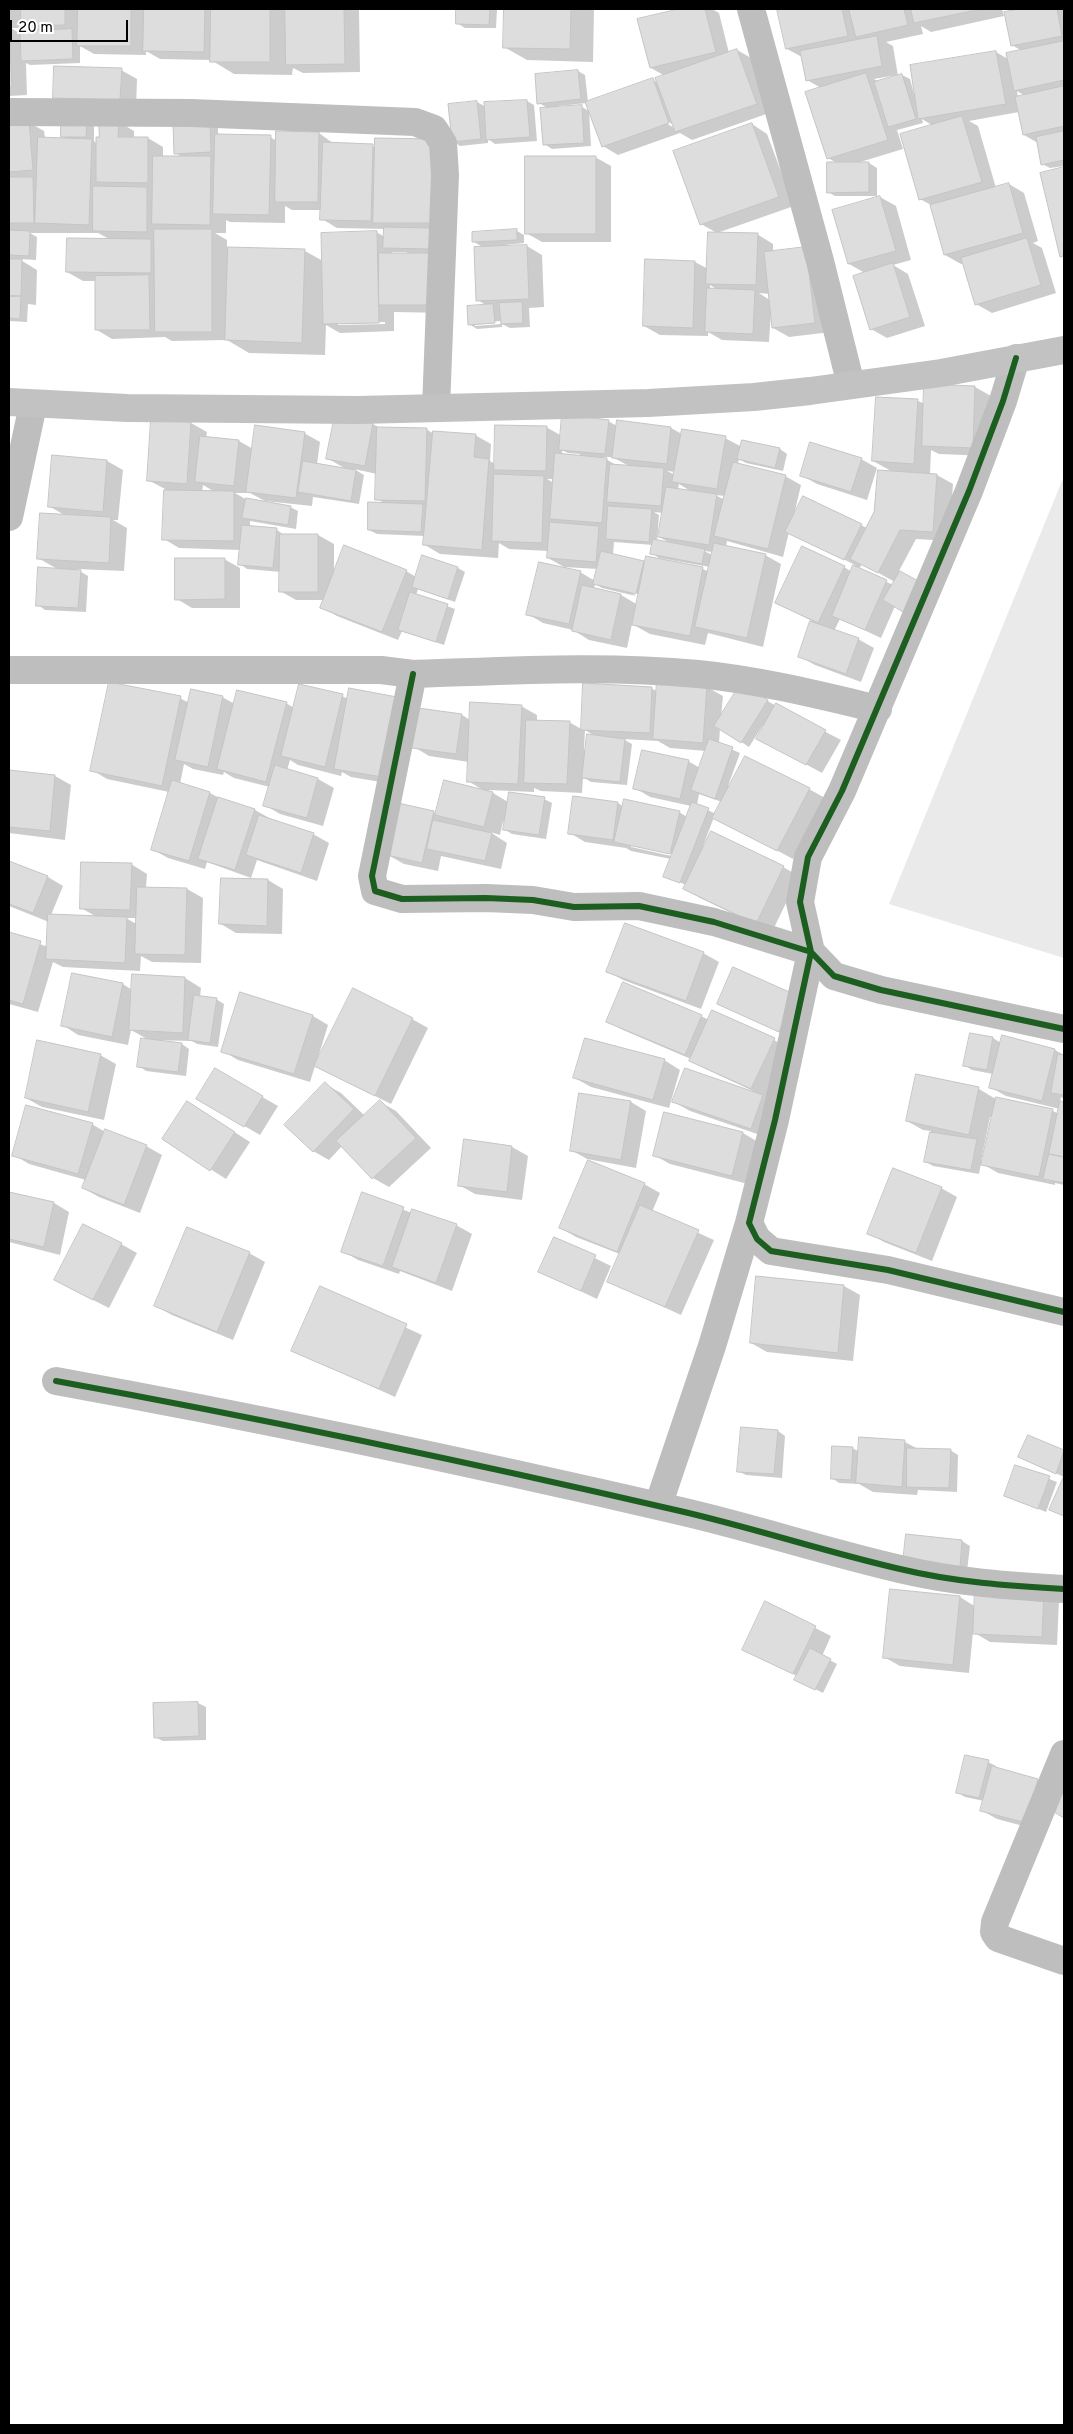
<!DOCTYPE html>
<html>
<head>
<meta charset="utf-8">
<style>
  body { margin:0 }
  #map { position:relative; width:1073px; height:2434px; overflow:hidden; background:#fff; font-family:Overpass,sans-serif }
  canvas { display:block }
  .frame { position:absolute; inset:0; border:10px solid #000; pointer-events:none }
  .scale { position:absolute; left:10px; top:20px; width:118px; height:22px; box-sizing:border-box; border:2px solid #000; border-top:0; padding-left:6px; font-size:15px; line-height:18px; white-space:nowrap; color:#000; -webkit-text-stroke:4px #fff; paint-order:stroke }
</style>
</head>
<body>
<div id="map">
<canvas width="1073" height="2434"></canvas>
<div class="frame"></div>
<div class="scale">20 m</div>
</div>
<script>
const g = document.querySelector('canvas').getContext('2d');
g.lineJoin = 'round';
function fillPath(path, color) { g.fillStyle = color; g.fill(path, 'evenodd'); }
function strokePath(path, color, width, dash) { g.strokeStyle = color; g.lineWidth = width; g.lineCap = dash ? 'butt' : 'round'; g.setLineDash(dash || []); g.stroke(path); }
const green = new Path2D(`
  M1064 476V958L889 904Z`);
const shadow = new Path2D(`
  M9 9H359L360 72 303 73 293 68 292 75 234 74 211 60 160 59 146 51V55L94 54 80 46V63L30 65 26 63 27 95 9 96ZM23 26 33 31 21 34 11 28H23Z
  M458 9H497L496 28H465L457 23Z
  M505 9H594L593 62 527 60 504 47Z
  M684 9H712L719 13 729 53 737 50 753 59 772 112 692 140 680 133 618 155 603 146 587 103 558 106V108L582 107 589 111 591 146 552 149 544 144 549 109 539 103 578 71 585 75 588 102 653 80 658 83 665 76 651 68 639 20ZM664 119 674 125V128L663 121Z
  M779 9H1002L1004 16 931 32 921 26 923 34 886 42 893 46 898 76 902 75 910 79 914 94 996 52 1008 59 1022 51 1012 45 1006 13 1026 9H1064V166L1050 168 1042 164 1038 143 1024 135 1019 112 969 121 978 126 996 188 1009 184 1024 193 1038 241 1033 243 1042 248 1056 293 992 313 976 304 964 263 961 264 945 255 931 205 920 199 933 126 922 119 923 123 897 130 903 149 857 163H869L877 168V196H835L828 192 837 163 828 158 821 88 807 80 802 57 787 49ZM897 75V76L879 82 874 79ZM1017 91 1025 96 1018 98Z
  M121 70 137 79 136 109 70 106 54 97Z
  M527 101 534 105 537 141 495 144 488 139V143L460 146 453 141 477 102 486 107Z
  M62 121 94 125V141L97 144 119 122 134 131V138H148L163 147V157H182L175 153 174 124 218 127V135L270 137 277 141 319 133 334 144 376 147 436 140 437 253H428L447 264V313L394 312V331L340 333 326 325 325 355 249 353 227 340 172 341 165 337 112 339 97 330 96 281H83L67 272 111 240 98 233H30L37 237 36 260 19 259 37 270 36 305 28 304 27 322 9 321V123L28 122 44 131 45 138 67 139 62 136ZM285 206 292 210H322V219L337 228 385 229V237L376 232 323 261 305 251 227 248V240L215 233H226V220L230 222 285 223ZM392 252H407V255H392ZM385 322V324L338 325V323Z
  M752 124 767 134 794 206 717 233 701 224Z
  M595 157 611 166V242H542L526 233Z
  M1064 168V258L1061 256 1042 174Z
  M880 197 896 206 911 260 893 265 908 274 925 326 887 338 871 329 865 273 849 264Z
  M517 231 524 235V243L505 245 506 247 527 246 542 255 544 307 529 308 530 327 510 328 502 324V327L477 329 469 324 487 306 478 300 484 248 474 242ZM501 321V324L475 326V323Z
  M757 234 773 244V252L822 257 831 332 789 337 773 328 771 311 769 342 722 340 708 332V336L660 335 644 326 646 260 695 262 708 269ZM710 285 718 290 710 289ZM759 293 770 294V300L768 299Z
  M925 385 975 387 991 396 988 456 939 454 931 450 930 474 937 475 953 484 949 541 916 539 899 571 927 588 895 606 881 638 840 619 834 631 858 639 874 648 861 682 815 665 799 656 812 621 777 603 844 567 852 572 855 565 789 532 783 557 727 541 726 547 765 555 781 564 763 647 708 633 705 645 650 634 632 624 627 648 589 640 573 630 543 623 528 614 580 572 595 581 598 569 564 567 548 558 549 551 509 549 499 543 498 558 440 554 425 545V536L377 534 369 530 386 504 377 499V474L354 469 364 475 359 504 313 497 312 506 265 501 250 493H235L247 500 290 507 298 511 296 529 250 521V527L277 530 284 535H318L334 544V574L406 571 416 577 458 568 465 572 455 602 418 589 416 595 455 609 444 645 402 631 398 640 337 616 321 607 324 600H296L280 591 281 572 247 569 240 564 241 550 179 548 164 539 165 489 148 480 191 423 207 432 206 438 239 441 253 449 304 433 320 442 317 464 346 469 327 458 336 416 373 424 380 428 426 429 434 434 475 435 491 444 490 461 495 464 546 427 562 436 608 421 617 426 671 428 682 434 725 438 742 447 780 449 787 454 783 471 746 463 739 459 738 464 785 476 801 485 794 515 861 525 867 528 893 472 873 461 877 399 918 401 925 404ZM562 450 568 453 580 454 579 457 562 455ZM602 457H612L629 466H618ZM667 471 676 472 675 475ZM547 479H554V483ZM679 484 692 492 678 490ZM203 485 215 492H202ZM715 495 726 496 725 500ZM654 512 663 513 659 537 672 544 657 542 659 515ZM614 542 653 545 652 553 659 558 710 567 709 572 703 569 647 558 646 564 613 555ZM704 551 713 552 712 555ZM862 564 895 582 893 585 859 569ZM595 584 602 588 636 596 630 592 631 590 640 595 638 605 621 595 594 589Z
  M861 459 877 468 867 500 817 484 801 475Z
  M107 461 123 470 118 520H113L127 528 124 571 76 569 88 576 86 612 45 610 38 605 59 570 38 558 66 516 49 506Z
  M224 559 240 568V608H192L177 599Z
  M585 685 651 688 658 692 707 687 723 696 721 717 741 685 776 706 841 740 822 773 774 747 763 725 749 747 720 728 719 744 740 753 728 786 809 789 825 798 793 859 714 817 703 846 783 867 799 876 772 932 700 898 685 889 686 885 665 876 671 859 631 851 626 848 585 842 570 833 618 803 624 807 679 812 687 817 691 806 650 797 635 788 688 761 700 768 706 751 670 748 658 741 623 739 632 744 627 785 591 782 583 777 582 793 541 791 534 788V792L488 790 508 802 544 799 552 803 546 839 512 834 504 829 505 822 503 821 500 835 490 832 507 843 501 869 441 856 438 871 404 864 388 855 433 812 437 814 483 790 468 781 469 762 429 756 414 747 462 715 470 720 521 706 537 715V721L569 722 583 730ZM585 730 596 737 586 750 584 749ZM699 794 722 802 716 814 697 805ZM631 845 676 854V857L631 847Z
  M342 696 348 699 398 785 351 777 342 772 341 776 298 765 290 760 287 770 318 779 334 788 323 826 280 814 265 805 270 787 234 778 224 772 223 775 193 769 184 764 180 784 210 793 223 800 255 810 271 819 313 834 329 843 317 881 257 860 251 878 207 862 205 869 168 858 152 849 169 792 107 779 92 770 180 698 189 703 222 697 235 704 286 703 294 708Z
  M9 771 55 776 71 785 65 840 9 833Z
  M9 862 48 877 63 886 51 915 97 917 81 908 131 864 147 874 146 888 187 889 203 898 201 963 152 962 141 956 140 971 63 967 53 962 38 1012 9 1004V933L48 947 49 922 9 906ZM126 918H138V925Z
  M268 880 283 889 282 934 236 933 221 924Z
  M703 953 719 962 701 1009 623 980 607 971Z
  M734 969 795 1040 719 1003Z
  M185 978 201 988 200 997 216 999 224 1004 218 1047 197 1044 192 1041 149 1040 131 1030 128 1045 78 1035 63 1025 123 984 132 990Z
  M241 994 313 1016 328 1025 317 1061 412 1019 428 1028 391 1104 315 1066 310 1082 238 1060 223 1051Z
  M701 1016 709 1020 774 1040 790 1049 766 1137 690 1111 674 1102 753 1091 706 1069 691 1059 623 1030 607 1021Z
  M1003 1037 1055 1050 1064 1055V1099L1061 1097 1060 1102 1064 1103V1185L1055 1183V1185L998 1173 981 1163 979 1174 933 1166 926 1162 931 1131 923 1130 907 1121 917 1075 979 1089 994 1098 1053 1111 1059 1114 1060 1109 1006 1096 990 1087 993 1074 972 1070 964 1065 993 1038 1001 1043ZM990 1117H993L983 1162 981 1161Z
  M182 1044 189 1049 186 1076 146 1071 139 1066Z
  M100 1055 116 1064 104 1120 42 1107 26 1098Z
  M664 1060 680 1070 669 1108 591 1087 575 1078Z
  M215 1070 278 1106 260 1135 198 1099Z
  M325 1084 341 1093 365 1116 380 1102 396 1111 431 1148 389 1187 373 1178 342 1146 329 1160 313 1151Z
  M631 1102 646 1111 636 1168 587 1159 571 1150Z
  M203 1112 250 1142 226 1179 163 1139Z
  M665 1114 743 1133 758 1142 748 1184 670 1164 654 1155Z
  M92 1124 105 1132 146 1146 162 1155 140 1213 99 1197 83 1188 86 1180 29 1164 14 1155Z
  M465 1141 512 1147 528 1156 522 1200 475 1194 459 1185Z
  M644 1184 660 1193 652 1212 714 1240 681 1315 609 1282 620 1254 576 1237 561 1228Z
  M941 1188 957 1197 932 1261 884 1242 869 1233Z
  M9 1193 54 1203 69 1212 60 1255 9 1242Z
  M363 1194 412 1213 456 1225 472 1234 452 1291 400 1271 399 1274 358 1260 343 1251Z
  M554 1238 611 1266 597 1299 540 1272Z
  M121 1244 137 1253 109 1308 71 1289Z
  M249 1253 265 1262 233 1340 172 1315 156 1306Z
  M844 1286 860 1295 853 1361 767 1352 751 1343Z
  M320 1288 422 1335 395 1397 292 1350Z
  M778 1431 785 1436 782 1478 746 1475 738 1471Z
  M1029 1436 1064 1451V1477L1020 1457Z
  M905 1442 918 1449 950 1450 958 1455 957 1492 918 1490 917 1495 873 1492 859 1484 839 1483 832 1478 852 1448 860 1452Z
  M1016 1466 1057 1482 1046 1512 1006 1496Z
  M907 1536 962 1541 970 1546 967 1571Z
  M891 1590 960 1597 976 1607 977 1590 1059 1601 1057 1645 990 1642 973 1632 969 1673 900 1666 884 1657Z
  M766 1603 831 1636 822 1656 837 1664 823 1693 803 1683 797 1676 744 1649Z
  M198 1703 206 1707V1740L163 1741 155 1737 154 1704Z
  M988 1762 996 1766 995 1768 1038 1780 1054 1789 1042 1831 997 1819 981 1810 984 1801 965 1797 957 1792Z`);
const building = new Path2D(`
  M21 9H65V25L21 26Z
  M78 9H131V46H77Z
  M144 9H205L204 52 143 51Z
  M211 9H270V62H210Z
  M285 9H344L345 64 286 65Z
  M456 9H490L489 25 456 24Z
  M504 9H571L570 49 503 48Z
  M679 9H705L716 52 650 68 637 19Z
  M777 9H842L848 36 786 49Z
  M849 9H904L908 25 856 37Z
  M911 9H981L914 23Z
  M1020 9H1057L1062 36 1011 46 1004 12Z
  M9 25 12 87H9Z
  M72 29 73 59 21 61 20 31Z
  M877 36 882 66 806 81 800 51Z
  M1064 41V80L1014 91 1006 53Z
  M737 49 757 104 675 132 655 78Z
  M996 51 1006 104 918 119 910 65Z
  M54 66 122 68 120 100 53 98Z
  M578 70 581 99 537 104 535 74Z
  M866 73 888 140 827 159 805 92Z
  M902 74 916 119 888 127 874 82Z
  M653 78 669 123 602 147 585 102Z
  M1064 86V126L1023 135 1015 97Z
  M527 100 530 137 486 140 484 102Z
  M477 101 481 139 452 142 448 104Z
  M582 105 584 143 543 145 540 108Z
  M962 116 982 182 919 200 900 134Z
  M29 120 33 170 9 172V122Z
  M61 120H87L86 137H61Z
  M99 120H119L118 137H148V183L96 182V137H99Z
  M210 122 211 152 174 154 173 123Z
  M752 123 779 197 700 225 673 151Z
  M276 131 319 132 318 202H275Z
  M1064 131V160L1041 165 1036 137Z
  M215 134 271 135 269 215 213 214Z
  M38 137 92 139 89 225 35 223Z
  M375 138 436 139 435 223H373Z
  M323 142 373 144 371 221 320 220Z
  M153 156H211L210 225 152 224Z
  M525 156H596V234H525Z
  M827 162H869V192L827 193Z
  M1064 167V256L1060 257 1040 173Z
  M9 177H33L34 223H9Z
  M1009 183 1023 233 944 255 930 205Z
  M93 186 147 187V232L93 231Z
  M880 196 896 251 848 264 832 210Z
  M384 227 430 228 429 249 383 248Z
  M154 229H212V332H155Z
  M517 229V240L472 242V232Z
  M9 230 30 231 29 256 9 255Z
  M377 231 379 323 323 324 321 233Z
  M708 232 758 233 756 285 706 284Z
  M67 238 151 239V273L66 272Z
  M1027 238 1041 285 975 305 961 258Z
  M527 245 529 299 476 301 474 247Z
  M228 247 305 249 302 343 225 340Z
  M806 247 815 323 772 328 764 252Z
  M379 253H431V305H379Z
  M9 259H22L21 296H9Z
  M645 259 695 261 693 328 643 326Z
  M893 263 910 317 870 330 853 276Z
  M149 275 150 330H95V276Z
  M707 288 755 290 753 334 705 332Z
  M9 296H21L20 319 9 318Z
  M522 302 523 323 501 324 499 303Z
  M493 304 495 323 468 325 467 306Z
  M924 384 975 386 973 448 922 446Z
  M876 397 918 399 914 464 872 461Z
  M562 414 609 420 605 454 559 450Z
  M335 415 373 423 365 466 326 459Z
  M151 420 191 422 187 484 147 481Z
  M617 420 671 427 667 464 612 458Z
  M255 425 305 432 296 498 246 492Z
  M495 425 547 426 546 471 494 470Z
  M377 427 427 428 425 501 375 500Z
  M682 429 726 436 717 489 672 482Z
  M433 431 476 434 474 457 489 459 482 550 423 545Z
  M200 436 239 440 234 486 195 482Z
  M742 440 780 448 775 468 737 459Z
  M810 442 862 458 851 492 800 476Z
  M555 453 607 458 602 523 550 519Z
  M52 455 107 460 103 512 48 507Z
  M303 461 356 470 351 501 298 492Z
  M733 462 786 475 768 549 714 536Z
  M610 464 664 468 661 506 607 502Z
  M878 470 937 474 933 532 900 530 878 573 850 559 874 512Z
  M494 474 544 476 542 543 492 541Z
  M666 487 717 494 709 545 658 537Z
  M164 490 234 491V541L162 540Z
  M803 496 862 524 844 560 785 532Z
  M246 498 291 506 288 525 242 518Z
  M368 502 423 504 421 532 368 530Z
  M608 506 652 509 649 542 606 539Z
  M40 513 111 517 109 563 37 559Z
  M550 522 599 526 596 562 547 558Z
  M242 525 277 528 273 568 238 565Z
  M280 534H318V592H279Z
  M653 539 705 549 702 564 650 554Z
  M714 543 766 554 747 638 695 627Z
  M344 545 407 570 382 632 320 608Z
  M802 546 845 566 818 623 775 603Z
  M601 551 644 561 636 594 593 584Z
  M422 555 458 567 448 599 412 587Z
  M646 556 703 567 690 636 632 625Z
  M175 558H225V599L175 600Z
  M539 562 581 571 569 624 526 615Z
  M853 565 887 580 865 630 832 616Z
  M38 567 81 570 78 608 36 606Z
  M900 571 920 582 903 612 883 600Z
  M582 585 621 594 611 640 572 631Z
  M410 592 448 604 436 642 398 630Z
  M810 621 859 638 846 674 798 657Z
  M657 681 707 685 703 743 653 739Z
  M109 682 181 696 162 786 90 771Z
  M583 683 652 687 650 733 581 730Z
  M741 683 768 700 741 743 714 726Z
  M299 684 343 694 325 767 281 756Z
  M349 688 397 697 382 777 334 769Z
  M191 689 223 696 208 767 175 760Z
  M237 690 287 702 266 782 217 769Z
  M470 702 522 705 518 784 467 782Z
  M776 703 826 730 806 765 756 739Z
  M418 708 462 714 456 754 412 748Z
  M526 720 570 721 567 784 524 783Z
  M587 734 625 739 620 782 582 778Z
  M709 739 733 747 715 799 691 790Z
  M642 750 689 760 680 799 633 789Z
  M745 756 810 788 777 851 712 818Z
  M275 765 318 778 307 818 263 806Z
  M9 770 55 775 50 831 9 827Z
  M172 780 210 792 189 861 151 850Z
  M444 780 493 792 484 827 435 815Z
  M509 792 545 797 539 835 503 830Z
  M573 796 618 802 613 840 568 834Z
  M218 797 255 809 235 870 198 859Z
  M624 799 680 811 670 854 614 842Z
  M692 802 709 808 680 883 663 877Z
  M398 803 434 811 422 863 387 855Z
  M259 815 314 833 301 873 246 855Z
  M433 820 492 833 485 861 427 849Z
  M711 831 784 866 756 924 683 889Z
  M9 861 48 876 33 913 9 904Z
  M81 862 132 863 130 910 80 909Z
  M221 878 268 879 267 926 219 924Z
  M137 887 187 888 185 955 135 954Z
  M48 914 127 917 125 963 46 959Z
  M625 923 704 952 686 1001 606 972Z
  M9 932 41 941 23 1004 9 1000Z
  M733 967 796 995 779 1032 717 1004Z
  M72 973 123 983 112 1037 61 1026Z
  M132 974 185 977 183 1033 129 1030Z
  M623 982 702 1015 685 1055 606 1022Z
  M353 988 413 1018 375 1096 314 1066Z
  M240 992 313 1015 294 1074 221 1052Z
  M194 995 217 998 210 1043 188 1040Z
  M712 1010 775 1038 751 1089 689 1061Z
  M970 1033 993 1037 987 1070 963 1066Z
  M1002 1035 1055 1049 1042 1101 989 1088Z
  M141 1038 182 1043 178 1072 137 1067Z
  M585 1038 665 1059 653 1100 573 1078Z
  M37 1040 101 1054 88 1112 25 1098Z
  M1058 1054 1064 1055V1095L1051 1093Z
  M215 1068 263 1096 244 1127 196 1099Z
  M685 1068 763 1095 751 1129 672 1102Z
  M916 1074 979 1087 969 1135 906 1121Z
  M325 1082 354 1109 313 1152 284 1125Z
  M579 1093 631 1101 621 1160 570 1151Z
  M996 1097 1053 1109 1039 1177 981 1165Z
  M380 1100 416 1138 372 1179 336 1141Z
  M187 1101 235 1132 210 1171 162 1139Z
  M1060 1101 1064 1102V1157L1049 1154Z
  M26 1105 93 1123 78 1174 12 1156Z
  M664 1112 743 1132 732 1176 653 1156Z
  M105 1129 147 1145 124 1205 82 1188Z
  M930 1132 977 1139 971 1170 924 1162Z
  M464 1139 512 1146 507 1192 458 1186Z
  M1049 1154 1064 1157V1183L1043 1179Z
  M588 1160 645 1183 617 1252 559 1228Z
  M893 1168 942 1187 916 1253 867 1234Z
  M9 1192 54 1202 44 1247 9 1239Z
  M362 1192 404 1207 383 1266 341 1252Z
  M640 1205 699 1230 665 1307 607 1282Z
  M412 1209 457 1224 436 1283 392 1267Z
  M83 1224 122 1243 93 1300 54 1280Z
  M187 1227 250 1252 217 1332 154 1306Z
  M554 1237 596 1255 581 1291 538 1272Z
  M756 1276 844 1285 838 1353 750 1343Z
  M320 1286 407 1324 379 1389 291 1351Z
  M741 1427 778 1430 774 1474 737 1472Z
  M1028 1435 1064 1450 1056 1474 1018 1457Z
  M859 1437 905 1440 902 1487 856 1483Z
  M832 1446 853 1447 851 1480 831 1479Z
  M907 1448 951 1449 949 1488 907 1487Z
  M1015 1465 1050 1476 1038 1509 1004 1496Z
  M1064 1476V1516L1049 1510Z
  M906 1534 962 1540 960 1568 903 1562Z
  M975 1588 1044 1591 1042 1637 973 1634Z
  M890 1589 960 1596 953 1665 883 1658Z
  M765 1601 816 1626 793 1674 742 1650Z
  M810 1648 831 1659 815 1690 794 1680Z
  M198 1702 199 1736 154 1738 153 1703Z
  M965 1755 989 1760 979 1798 956 1793Z
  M992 1766 1038 1779 1027 1823 980 1811Z
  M1064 1791V1818L1052 1811Z`);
const minor = new Path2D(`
  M751 9 820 261 851 385
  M9 112 191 113 415 122 434 129 443 143 445 175 436 408
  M1016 358 1003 401 969 491 842 791 808 857 800 902 811 952 775 1120 749 1223 757 1239 771 1251 888 1270 1064 1312
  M9 517 33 405
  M9 670H381L413 674C508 671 603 665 698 674 759 680 819 695 878 709
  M413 674 372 876 375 891 402 899 486 898 533 900 574 907 639 906 714 922 811 952 834 976 881 990 1064 1029
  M56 1381C265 1419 473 1463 680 1511 754 1528 826 1552 900 1569 954 1582 1009 1586 1064 1589
  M658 1506 712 1346 749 1223
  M1064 1754 995 1922 994 1932 998 1938 1064 1961`);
const secondary = new Path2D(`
  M9 402 127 408 358 410 648 403 754 397 810 391 941 373 1064 350`);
const cycleway = new Path2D(`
  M1016 358 1003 401 969 491 842 791 808 857 800 902 811 952 775 1120 749 1223 757 1239 771 1251 888 1270 1064 1312
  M413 674 372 876 375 891 402 899 486 898 533 900 574 907 639 906 714 922 811 952 834 976 881 990 1064 1029
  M56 1381C265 1419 473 1463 680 1511 754 1528 826 1552 900 1569 954 1582 1009 1586 1064 1589`);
fillPath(green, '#eaeaea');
fillPath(shadow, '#0003');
fillPath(building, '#ddd');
strokePath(building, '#c5c5c5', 1);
strokePath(minor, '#bebebe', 28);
strokePath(secondary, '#c2c2c2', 28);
strokePath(cycleway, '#1b5e20', 6);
</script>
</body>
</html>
